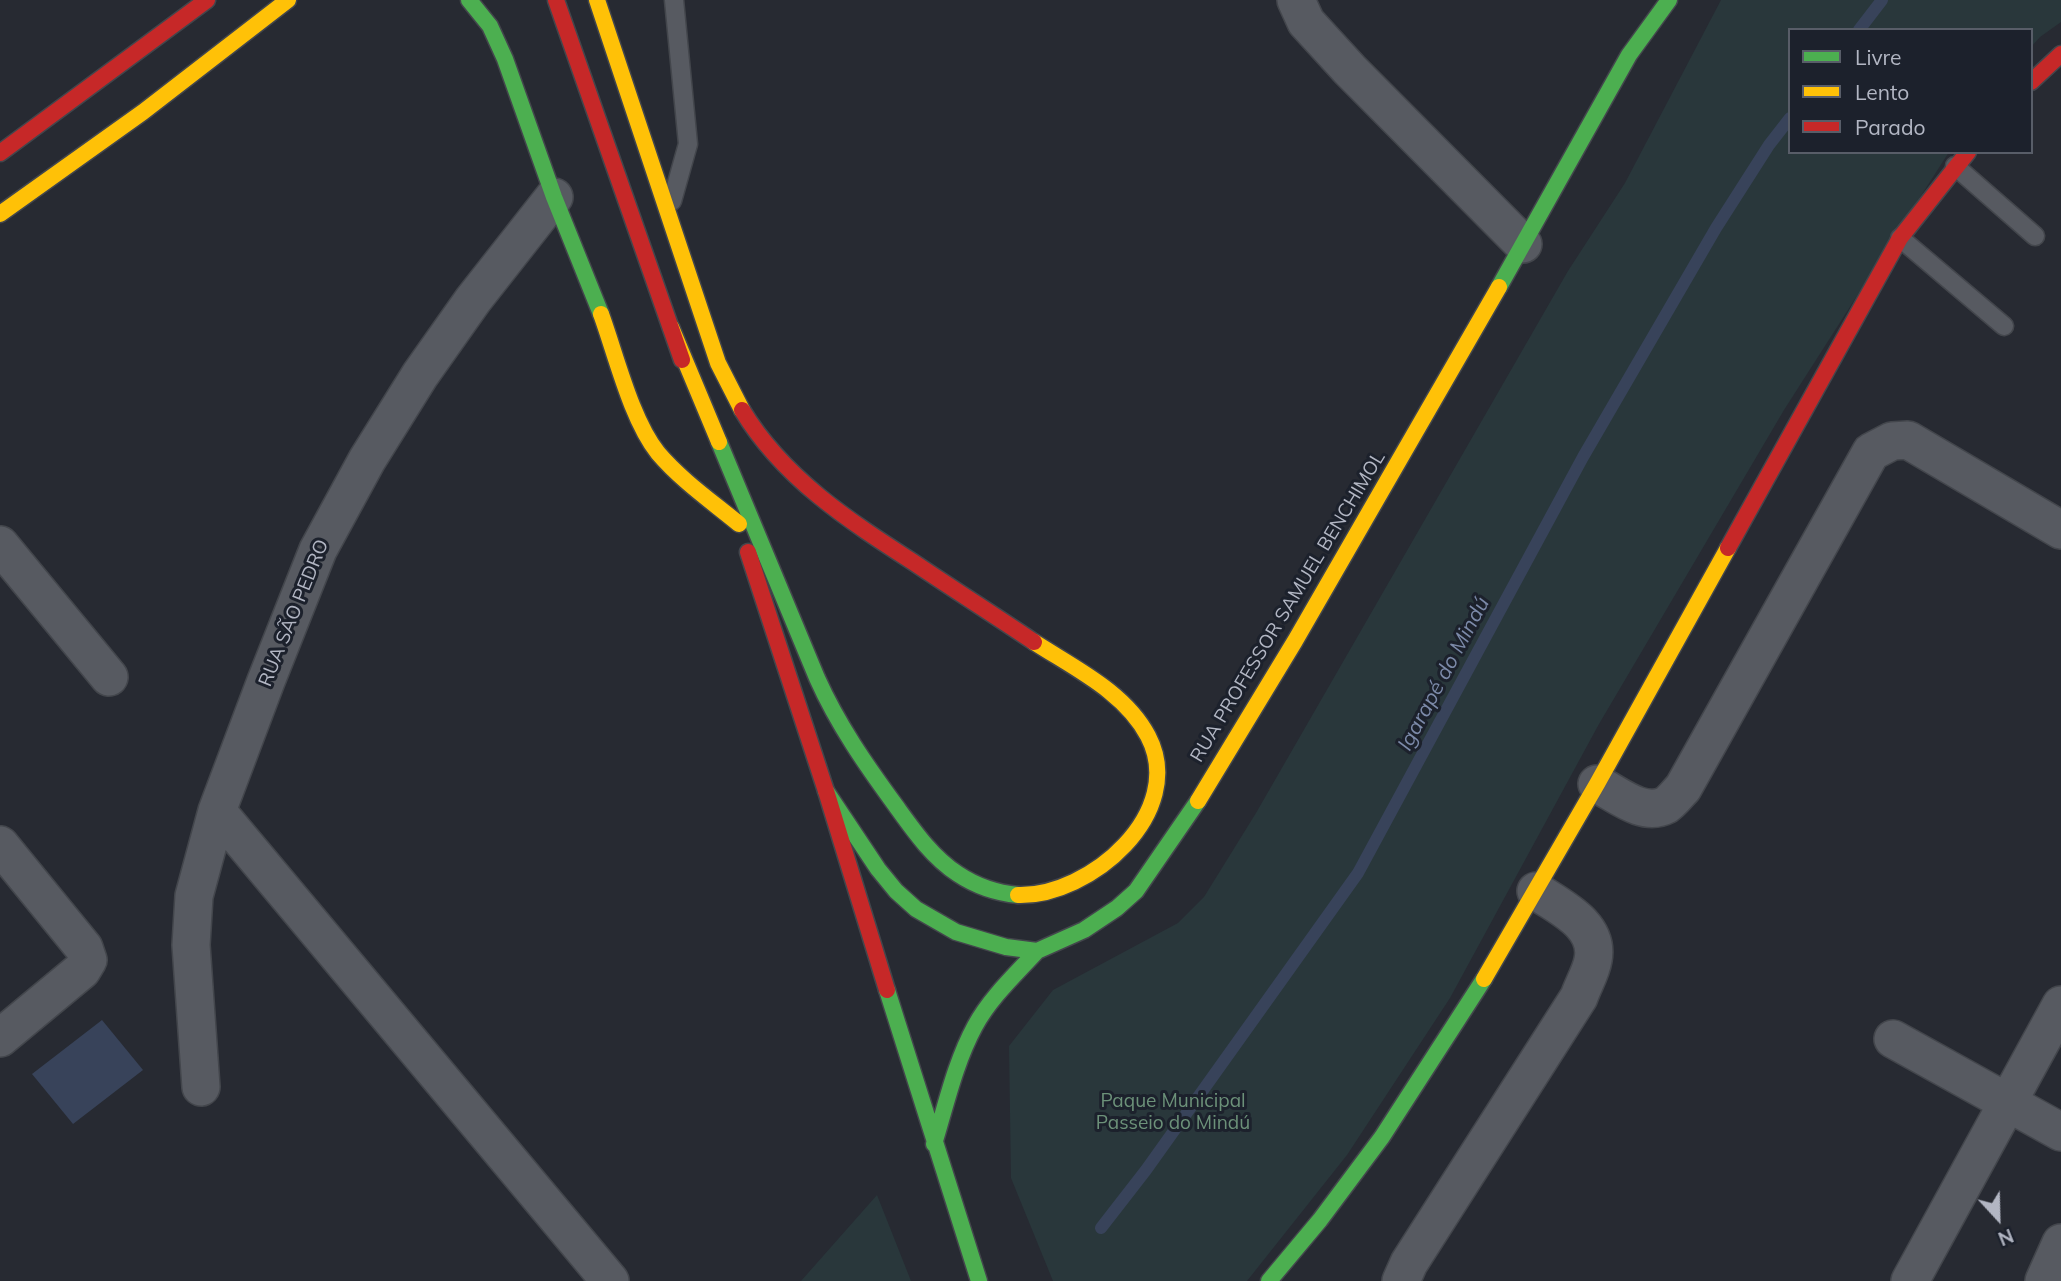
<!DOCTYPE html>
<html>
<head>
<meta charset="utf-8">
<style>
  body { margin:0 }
  #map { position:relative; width:2061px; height:1281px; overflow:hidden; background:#272a32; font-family:Mulish,sans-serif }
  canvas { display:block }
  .legend { position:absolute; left:1788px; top:28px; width:245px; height:126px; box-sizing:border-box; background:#1c212c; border:2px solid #585d68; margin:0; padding:9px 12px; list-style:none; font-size:21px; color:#b2b6c3 }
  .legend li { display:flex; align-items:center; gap:14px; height:35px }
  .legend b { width:35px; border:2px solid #585d68 }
  .north { position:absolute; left:1963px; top:1183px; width:70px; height:70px; -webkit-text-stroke:5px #1c212c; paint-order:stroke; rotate:158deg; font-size:19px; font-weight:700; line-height:28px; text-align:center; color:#b2b6c3 }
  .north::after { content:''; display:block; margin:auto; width:24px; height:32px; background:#b2b6c3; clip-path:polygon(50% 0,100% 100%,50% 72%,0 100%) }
</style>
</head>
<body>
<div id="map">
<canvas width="2061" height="1281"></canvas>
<ul class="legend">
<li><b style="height:9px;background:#4caf50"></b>Livre</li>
<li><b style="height:9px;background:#ffc107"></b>Lento</li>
<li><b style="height:9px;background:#c62828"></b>Parado</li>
</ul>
<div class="north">N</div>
</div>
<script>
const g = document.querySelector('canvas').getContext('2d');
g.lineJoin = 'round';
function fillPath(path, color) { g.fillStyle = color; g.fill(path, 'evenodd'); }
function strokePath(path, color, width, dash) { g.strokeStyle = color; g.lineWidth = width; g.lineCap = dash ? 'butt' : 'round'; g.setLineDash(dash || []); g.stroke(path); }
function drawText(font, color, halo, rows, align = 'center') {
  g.font = font + ' Mulish,sans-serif'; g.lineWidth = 6; g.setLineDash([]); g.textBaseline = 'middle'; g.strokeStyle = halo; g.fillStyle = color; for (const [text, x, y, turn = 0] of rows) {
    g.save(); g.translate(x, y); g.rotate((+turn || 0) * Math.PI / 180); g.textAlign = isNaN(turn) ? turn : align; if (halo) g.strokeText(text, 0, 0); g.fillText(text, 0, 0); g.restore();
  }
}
const green = new Path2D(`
  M1721 0H2061V22L2040 37 2031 47V30H1790V152H1949L1784 410 1599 724 1450 998 1347 1155 1247 1281H1053L1011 1178 1009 1046 1053 990 1178 923 1204 897 1256 813 1568 271 1625 183Z
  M877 1195 911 1281H801Z`);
const water = new Path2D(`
  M102 1020 143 1070 73 1124 32 1074Z`);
const stream = new Path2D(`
  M1859 30 1882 0
  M1101 1228 1146 1170 1358 873 1583 457 1716 228 1769 145 1790 118`);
const lane = new Path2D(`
  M1955 166 2035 236
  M672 201 688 144 674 0
  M1900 238 2004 326`);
const street = new Path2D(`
  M1296 0 1306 22 1350 70 1523 244
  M0 545 109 677
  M1597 784C1617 794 1643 817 1666 805 1672 801 1678 793 1683 788L1871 452 1892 441 1908 440 2061 530
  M217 811 610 1281
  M0 845 84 948 88 960 82 970 0 1038
  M1893 1039 2061 1132
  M201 1087 191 945 194 896 217 811 266 681 318 550 367 460 420 375 473 300 554 197
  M1401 1281 1409 1263 1579 997C1583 985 1591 972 1593 960 1600 925 1560 907 1536 891
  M1910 1281 2061 1005
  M2044 1281 2061 1243`);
const fast = new Path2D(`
  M469 0 490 26 505 59 554 197 601 314
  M1499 287 1629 55 1669 0
  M719 442 817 678C838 725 866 765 896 806 914 831 932 857 958 874 976 886 997 893 1018 895
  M826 791 878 869 896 891 916 909 956 932 1006 947 1037 951 1084 930 1117 908 1136 891 1198 801
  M887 990 979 1281
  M934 1144C946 1105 955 1063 975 1026 990 998 1015 975 1037 951
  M1269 1281 1320 1220 1382 1137 1484 979`);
const slow = new Path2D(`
  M597 0 718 363 742 410
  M0 214 143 112 288 0
  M601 314C616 355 631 419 658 453 681 480 711 501 739 524
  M671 327 719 442
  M1198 801 1295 641 1499 287
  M1018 895C1090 897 1188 812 1148 736 1125 692 1074 668 1034 642
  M1484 979 1597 784 1728 548`);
const jam = new Path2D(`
  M556 0 682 360
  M2031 82 2061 54
  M0 153 207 0
  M742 410C783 478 848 520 913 562 953 589 994 615 1034 642
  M1728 548 1900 238 1968 152
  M748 552 826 791 887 990`);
const streetNames = [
  ["RUA PROFESSOR SAMUEL BENCHIMOL",1288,607,-59],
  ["RUA SÃO PEDRO",294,613,-68]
];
const parkNames = [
  ["Paque Municipal",1173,1101],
  ["Passeio do Mindú",1173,1123]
];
const waterNames = [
  ["Igarapé do Mindú",1444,674,-62]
];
fillPath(green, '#29373b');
fillPath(water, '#38435a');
strokePath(stream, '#38435a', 12);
strokePath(lane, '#43464c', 21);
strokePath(street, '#43464c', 40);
strokePath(fast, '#43464c', 19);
strokePath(slow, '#43464c', 19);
strokePath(jam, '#43464c', 19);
strokePath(lane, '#575a61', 18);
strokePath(street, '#575a61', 37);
strokePath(fast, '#4caf50', 16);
strokePath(slow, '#ffc107', 16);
strokePath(jam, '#c62828', 16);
drawText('19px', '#b2b6c3', '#1c212c', streetNames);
drawText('19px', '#6c9179', '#1c212c', parkNames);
drawText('italic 21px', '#7c8aa9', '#1c212c', waterNames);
</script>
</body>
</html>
